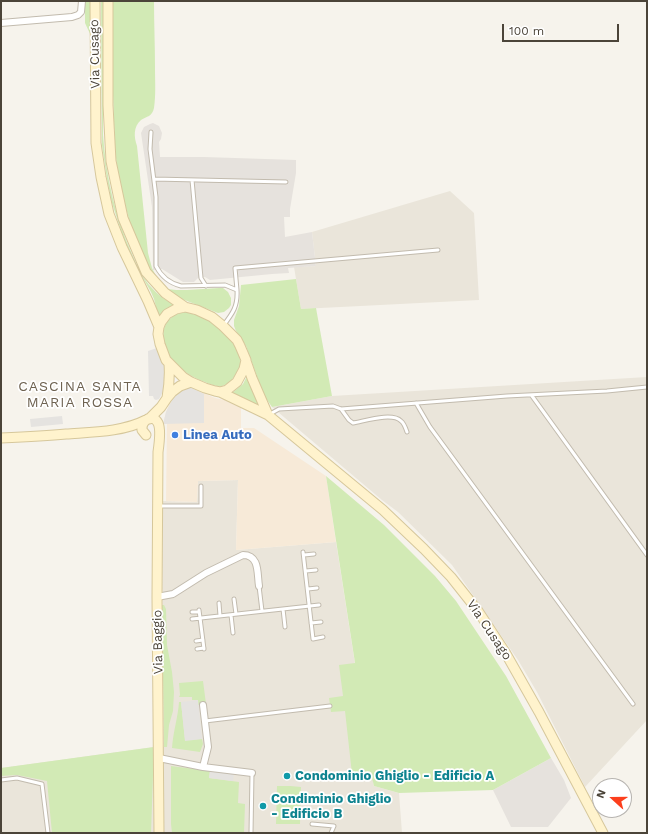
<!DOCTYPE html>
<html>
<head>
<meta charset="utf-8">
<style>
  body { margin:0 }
  #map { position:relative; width:648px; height:834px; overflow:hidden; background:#f6f3ec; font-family:"Work Sans",sans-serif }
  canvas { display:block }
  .frame { position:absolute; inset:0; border:2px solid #4b4439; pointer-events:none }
  .north { position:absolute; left:592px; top:778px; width:40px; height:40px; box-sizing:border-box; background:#fff; border:1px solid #b7b4b0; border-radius:50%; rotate:291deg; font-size:11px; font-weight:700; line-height:16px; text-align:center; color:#4b4439 }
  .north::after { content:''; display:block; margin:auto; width:14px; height:18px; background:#fc3f1d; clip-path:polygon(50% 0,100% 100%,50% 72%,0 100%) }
  .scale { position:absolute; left:502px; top:24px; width:117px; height:18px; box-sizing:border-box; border:2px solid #4b4439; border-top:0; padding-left:5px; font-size:12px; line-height:14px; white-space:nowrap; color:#4b4439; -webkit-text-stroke:3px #fff; paint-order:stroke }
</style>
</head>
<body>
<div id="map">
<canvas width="648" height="834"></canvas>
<div class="frame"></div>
<div class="north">N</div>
<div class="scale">100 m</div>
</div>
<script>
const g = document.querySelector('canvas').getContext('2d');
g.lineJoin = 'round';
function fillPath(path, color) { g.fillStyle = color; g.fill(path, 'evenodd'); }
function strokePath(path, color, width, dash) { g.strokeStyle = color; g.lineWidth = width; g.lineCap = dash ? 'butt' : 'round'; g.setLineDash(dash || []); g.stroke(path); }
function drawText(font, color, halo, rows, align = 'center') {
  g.font = font + ' "Work Sans",sans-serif'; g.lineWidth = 3.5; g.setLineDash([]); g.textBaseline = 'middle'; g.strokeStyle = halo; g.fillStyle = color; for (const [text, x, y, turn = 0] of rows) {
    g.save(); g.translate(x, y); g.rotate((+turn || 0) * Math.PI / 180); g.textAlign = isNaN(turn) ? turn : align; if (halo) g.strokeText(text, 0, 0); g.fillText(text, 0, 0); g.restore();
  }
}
const residential = new Path2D(`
  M450 191 474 213 479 300 301 309 294 267 316 266 312 232Z
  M647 377V720L585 787 537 692 518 660 452 565 398 512 382 500 272 407 332 396Z
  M238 480 236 550 336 542 374 786 399 793 402 833H1V768L154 747H164L162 554V501L197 502 198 481Z`);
const commercial = new Path2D(`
  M189 388H192L215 398 234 402 241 407V428H254L326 476 336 542 236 550 238 480 198 481 197 502 166 501 167 424H163L166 412 170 402Z`);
const industrial = new Path2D(`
  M153 123 159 126 162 133 161 139 159 142 160 157H204L296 160V173L290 209V217H284L285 237 312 232 316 266 288 268 289 273 272 274 210 280 205 277 198 278 194 282H183L162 269 153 270 152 207 141 133 144 127 150 124Z
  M551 758 564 780 571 798 548 827H511L493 790Z`);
const green = new Path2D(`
  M85 1H90L91 36 85 23Z
  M101 1H103V135C106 177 115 216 132 254 137 266 143 279 152 288 158 295 166 301 174 304V305L168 308 159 316 158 315 154 299 151 292 139 271 124 240 112 203 107 179 102 145Z
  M113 1H154C154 23 155 46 155 68 155 81 156 95 154 108 152 117 147 116 141 120 133 127 134 137 137 146L148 253 152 268 157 278 168 289 176 290H187L219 288H223L228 292 231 298V305L229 308 224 312 218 313 182 299 172 294 152 273 146 261 130 223 123 197 117 167 115 149 113 94Z
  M296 279 301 309 316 308 332 396 272 407 265 397 260 385 246 346 236 331 234 326V320L239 306 241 285Z
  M185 312C193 314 201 316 208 320 219 327 240 346 240 360 241 364 239 368 237 372 234 378 229 384 222 386 216 387 210 384 205 382 193 378 177 368 170 357 163 346 159 327 171 318 175 314 180 313 185 312Z
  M247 376 262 408 232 393 243 384Z
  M326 476 384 525 435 576 456 601 506 676 551 758 493 790 399 793 374 786 372 778 352 774 345 711 331 712 329 698 343 696 339 665 355 663Z
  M162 605H164L166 609 167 645 172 672 174 692 173 711 169 725 167 747H164Z
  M203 681 206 704 198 705V700H192V697H179L180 695 179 683Z
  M179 702H181L185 740 202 739 203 744 200 752 172 748C173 732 178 717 179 702Z
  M154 747 151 833H52L47 781 17 775 1 776V768Z
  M171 766 210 771 209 778 239 782 238 803 245 804 244 833H172L171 824Z
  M277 786H290L301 787 300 824H276Z`);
const parking = new Path2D(`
  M157 348 159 355 167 370 166 386 159 399 156 400 154 399 153 396H149L148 351Z
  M189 388H192L204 394V423L163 424 166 412 174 396 181 390Z
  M62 416 63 424 31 427 30 419Z
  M198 700 202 739 185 741 181 702Z
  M210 771 234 774 233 781 209 778Z`);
const lane = new Path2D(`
  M151 132 150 149 156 197V266C161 276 169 283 181 286L225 285 237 290C238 306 233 313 223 326
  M154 179 286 182
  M192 180 201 278 206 286
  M237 290 235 268 438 250
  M532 396 647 555
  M416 403 430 427 633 704
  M341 409 349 420 353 423C365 421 392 412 401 421 404 423 406 429 407 432
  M270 414 279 409 333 406 341 409 507 396 607 391 647 387
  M160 506H201V486
  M303 552 313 639 323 637
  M304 555 314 554
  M306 571 316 570
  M259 586 262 611
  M308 589 317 588
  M234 599 236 614
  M219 603 220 616
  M283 609 285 627
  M199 610 204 649
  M192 612H199
  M231 615 233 633
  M192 619 319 605
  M311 623 321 622
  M196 641 203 640
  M197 649 204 648
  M205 721 330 706
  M1 780 17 778 42 784 48 833
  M312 824 334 826 331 833
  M251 833 252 773`);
const street = new Path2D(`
  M1 23 72 17 78 15 81 12 82 1
  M157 597 173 594 206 573 243 555C260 555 257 574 259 586
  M159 758 203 767 252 773
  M203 767 208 747 203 705`);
const secondary = new Path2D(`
  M95 1 96 143 101 177 109 214 122 247 148 301 159 327
  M108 1V105L111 161 123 218 146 272 165 293 185 307 197 310 212 317 223 326 237 340 240 346 246 360 244 369 237 382 227 390 220 392 215 391 205 388 191 382 183 377 166 360 160 344 158 334 159 327 161 322 167 314 176 309 185 307
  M246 361 252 378 268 415
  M220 392 268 415 383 510 424 549 451 577 478 611 505 652 539 712 603 833
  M167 398C169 386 170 376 169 364
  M149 419 161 407 167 398 172 392 180 386 191 382
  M146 435 142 430C141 420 153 413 158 423 161 429 159 445 158 452L157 597 159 833
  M1 438C23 437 45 436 66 434 92 432 123 432 146 420`);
const markers = [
  [175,435,4,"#3f7fe0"],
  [287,776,4,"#0f9aa8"],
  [263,806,4,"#0f9aa8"]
];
const streetNames = [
  ["Via Cusago",95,54,-91],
  ["Via Cusago",489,630,56],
  ["Via Baggio",158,642,-91]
];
const shopNames = [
  ["Linea Auto",183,435]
];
const cultureNames = [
  ["Condominio Ghiglio - Edificio A",295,776],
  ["Condiminio Ghiglio",271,799],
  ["- Edificio B",271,814]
];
const neighbourhoodNames = [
  ["CASCINA SANTA",80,387],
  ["MARIA ROSSA",80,403]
];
fillPath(residential, '#eae5da');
fillPath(commercial, '#f7ead8');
fillPath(industrial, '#e6e2dd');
fillPath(green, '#d2eab5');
fillPath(parking, '#e5e3e0');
strokePath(lane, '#c2bbae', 5);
strokePath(street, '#c2bbae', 8);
strokePath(secondary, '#d6c79b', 11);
strokePath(lane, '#fff', 3);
strokePath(street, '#fff', 6);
strokePath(secondary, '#fff3cd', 9);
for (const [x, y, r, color] of markers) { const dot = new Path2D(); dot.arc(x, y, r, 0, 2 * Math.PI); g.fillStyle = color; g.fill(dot); strokePath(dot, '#fff', 1.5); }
drawText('13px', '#4b4439', '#fff', streetNames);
drawText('bold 13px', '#366cbe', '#fff', shopNames, 'left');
drawText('bold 13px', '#0d838f', '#fff', cultureNames, 'left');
g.letterSpacing = '1px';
drawText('14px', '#6e6250', '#fff', neighbourhoodNames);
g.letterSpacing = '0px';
</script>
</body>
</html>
